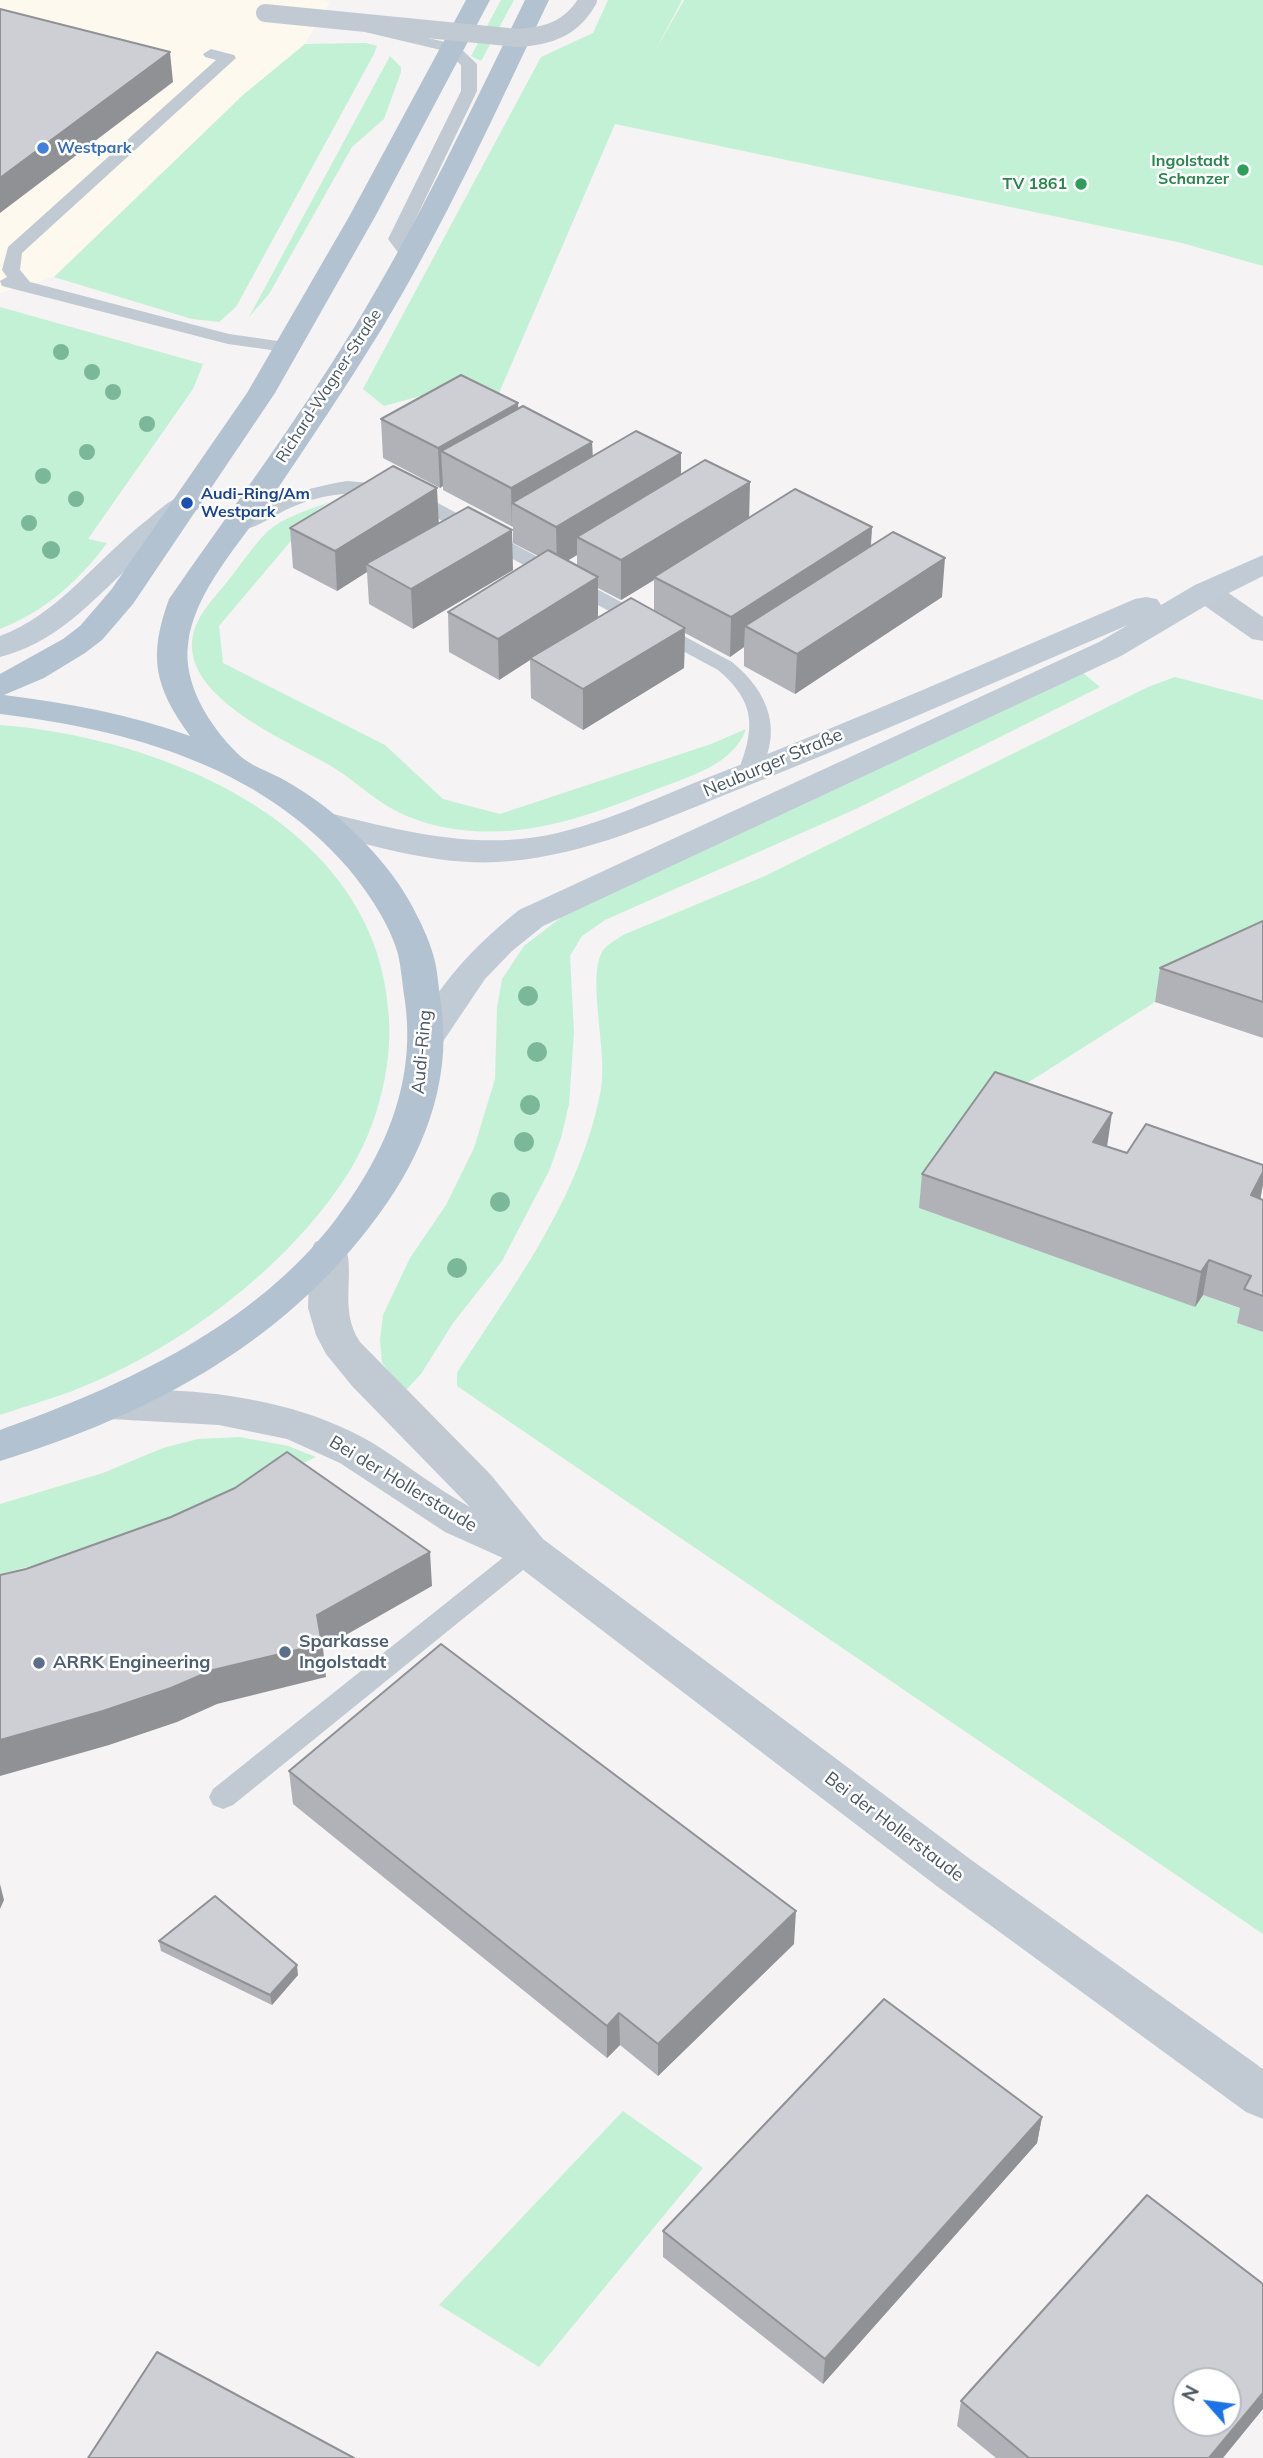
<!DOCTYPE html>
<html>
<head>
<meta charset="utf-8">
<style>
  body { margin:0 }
  #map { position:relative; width:1263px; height:2458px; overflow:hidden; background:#f5f3f3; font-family:Mulish,sans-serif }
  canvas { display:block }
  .north { position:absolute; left:1172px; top:2367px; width:70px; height:70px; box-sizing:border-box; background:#fff; border:2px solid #b7bbc0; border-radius:50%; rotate:298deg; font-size:19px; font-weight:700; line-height:28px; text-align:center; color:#4a5661 }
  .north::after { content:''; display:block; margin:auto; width:24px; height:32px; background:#1a73e8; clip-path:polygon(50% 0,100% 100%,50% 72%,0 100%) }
</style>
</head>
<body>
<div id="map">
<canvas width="1263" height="2458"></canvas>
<div class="north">N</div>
</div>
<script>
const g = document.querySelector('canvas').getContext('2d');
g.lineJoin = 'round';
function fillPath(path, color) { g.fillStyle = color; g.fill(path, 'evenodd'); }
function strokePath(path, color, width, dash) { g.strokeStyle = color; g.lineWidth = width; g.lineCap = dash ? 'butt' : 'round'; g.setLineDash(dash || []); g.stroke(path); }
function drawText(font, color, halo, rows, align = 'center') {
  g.font = font + ' Mulish,sans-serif'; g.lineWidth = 5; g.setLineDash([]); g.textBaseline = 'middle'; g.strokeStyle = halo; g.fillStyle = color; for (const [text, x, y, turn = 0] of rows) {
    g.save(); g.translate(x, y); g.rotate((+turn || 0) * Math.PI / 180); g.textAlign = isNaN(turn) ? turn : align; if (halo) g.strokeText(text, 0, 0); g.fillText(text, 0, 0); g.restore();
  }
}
const commercial = new Path2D(`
  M0 0H323L330 2 305 44 243 95 54 277 0 293Z`);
const green = new Path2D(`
  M501 0H514L481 61 471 56Z
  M608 0H682L654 53 684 0H1263V266L1182 243 615 124 493 407 428 394 384 406 363 389 541 57 593 33Z
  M366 43 377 46 374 54 236 307 219 322 192 319 54 277 243 95 305 44Z
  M390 56 401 67V72L384 119 352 147 269 294 249 317Z
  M0 307 203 364 193 389 88 539 107 543C78 582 45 611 0 629Z
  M329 502 317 510 219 626 223 663 385 745 443 799 500 814 711 744 746 729C733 765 690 776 657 789 593 814 532 838 462 830 433 827 402 817 378 800 362 789 348 776 331 766 289 741 180 698 193 635 197 615 215 597 227 582 240 566 252 547 267 532 283 517 309 510 329 502Z
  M1083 673 1100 687 858 808 605 920 582 936 570 956 574 1032 569 1104 561 1138 549 1171 502 1261 453 1323 421 1374 405 1391 382 1363 380 1340 383 1315 410 1258 446 1205 474 1148 495 1079 497 1008 502 979 524 946 563 916Z
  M1175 677 1263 700V952L1155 1002 991 1106 919 1208 1194 1306 1203 1295 1245 1310 1238 1323 1263 1332V1934L457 1386V1373C515 1283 581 1197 601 1089 608 1052 587 980 602 952 606 945 616 940 623 935L765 876 1148 687Z
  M0 725C166 738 380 826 389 1018 392 1071 376 1130 347 1175 285 1271 176 1351 70 1392 47 1400 23 1407 0 1415Z
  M240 1437 288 1446 316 1457 210 1508 77 1554 0 1574V1504L103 1473 163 1448 198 1439Z
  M623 2111 703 2168 539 2367 439 2305Z`);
const service = new Path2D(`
  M371 24 457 45 477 64V91L406 239 418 255 409 260 403 259 388 239 461 91V65L445 51 365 32 363 29 365 26Z
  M211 49 234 55 236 58 22 253 20 270 30 282 229 334 292 343 295 347 292 351 286 352 228 344 2 286 0 281 7 277 2 270 8 247 216 60 205 57 203 54Z
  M347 481 393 485 425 496 732 662C770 693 785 734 755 779H741L737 774C755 729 757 703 718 670L411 504C369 489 332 490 290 508 273 515 249 535 230 530L227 526C245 504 319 485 347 481Z
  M529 1541 538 1544 542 1551 538 1558 233 1805 223 1809 213 1805 209 1797 213 1789 520 1544Z`);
const minor = new Path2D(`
  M1206 583 1217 585 1263 617V641L1252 639 1195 599 1190 592 1195 585Z
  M329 1238 343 1242C358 1269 337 1308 360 1342L491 1475 543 1539 970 1859 1263 2069V2119L1246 2112 938 1887 514 1563 445 1532 340 1463 287 1439 219 1425 110 1419 96 1415 90 1404 96 1393C122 1385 153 1390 181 1391 246 1395 314 1409 371 1442 405 1463 435 1488 470 1507L352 1386 326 1354 316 1335 308 1308 310 1252 315 1242Z`);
const secondary = new Path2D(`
  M187 494 198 497 202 503 198 509C175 527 152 545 131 565 90 603 56 643 0 657V636C59 614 98 558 147 520 159 510 171 498 187 494Z
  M1263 555V576L1217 599 1121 656 543 926 512 951 485 979 440 1046 427 1049 414 1046 409 1037C442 983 469 950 519 910L1099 642 1128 625C995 682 862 741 727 794 657 822 588 854 511 861 444 868 377 847 313 830L308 823 313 816 325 812C386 827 445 843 508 840 576 837 641 804 704 779 849 723 992 660 1135 599L1146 597 1157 599 1161 605 1195 585Z`);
const primary = new Path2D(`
  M466 0H490L376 215 275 393 133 604 102 640 85 653 44 678 4 695C68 703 129 714 190 736 154 686 148 657 169 599 232 508 298 420 355 326 419 221 471 110 525 0H549C496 111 445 224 381 330 346 387 309 442 272 497 242 541 194 591 188 644 183 684 209 725 237 753 249 766 271 772 286 781 329 805 370 843 398 883 411 902 425 929 432 951 437 965 438 982 440 997 453 1071 429 1142 387 1203 293 1339 155 1413 0 1461V1430C123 1386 255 1326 336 1219 386 1153 418 1079 404 995 402 981 401 967 398 954 390 924 367 891 348 868 259 765 129 730 0 714V674L63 639 80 626 111 590 247 393 350 215Z`);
const serviceBridge = new Path2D(`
  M265 13 518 38C550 36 572 28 588 0`);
const trees = [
  [61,352,8],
  [92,372,8],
  [113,392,8],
  [147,424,8],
  [87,452,8],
  [43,476,8],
  [76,499,8],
  [29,523,8],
  [51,550,9],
  [528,996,10],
  [537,1052,10],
  [530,1105,10],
  [524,1142,10],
  [500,1202,10],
  [457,1268,10]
];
const wall = new Path2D(`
  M518 403V409L592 442 593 456 681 475 749 518 872 527 871 546 942 597 795 694 744 666V647L730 657 685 633 684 668 583 730 531 698 530 660 499 680 449 652 448 612 538 556 513 543V527L443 490V486L440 488 383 458 381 419ZM577 555V566L567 561ZM654 580V611L598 617V588L621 600Z
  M439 523 513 570 413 629 369 604 367 572 337 591 293 568 290 528Z
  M1263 921V1038L1155 1002 1160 968Z
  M1107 1146 1127 1153 1263 1184 1260 1199 1263 1200V1332L1237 1323 1240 1308 1203 1295 1195 1307 919 1208 922 1174Z
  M289 1771 794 1944 658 2076 620 2045 607 2058 293 1804Z
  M159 1941 298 1975 272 2005 161 1951Z
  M1042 2117 1037 2143 823 2384 663 2257V2231Z
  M961 2401 1223 2458H996L957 2426Z`);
const shadedWall = new Path2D(`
  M170 52 173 82 0 213V178Z
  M518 403 519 442 441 451 443 486 440 488 438 448Z
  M592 442 593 481 512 503V528L511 488Z
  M681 453V493L577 537V555L557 567 556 527Z
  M750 482 749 522 654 577V580L621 600V560Z
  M437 488 439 527 366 564 367 572 337 591 335 551Z
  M872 527 869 567 745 626 744 647 730 657 731 617Z
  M512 530 513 570 413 629 411 589Z
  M945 558 942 597 795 694 797 654Z
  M598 577V617L530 658V660L499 680 498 639Z
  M685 628 684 668 583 730V689Z
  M1112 1113 1107 1147 1093 1142Z
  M1263 1172V1184L1260 1201 1251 1195Z
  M1209 1260 1203 1295 1195 1307 1201 1272Z
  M430 1552 432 1586 323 1648 326 1677 217 1704 177 1722 109 1745 0 1776V1740L317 1615Z
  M0 1884 4 1900 0 1909Z
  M796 1911 794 1944 658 2076V2044Z
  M297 1965 298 1975 272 2005 270 1995Z
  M619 2013 620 2045 607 2058V2026Z
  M1042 2117 1037 2143 823 2384 825 2359Z
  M1263 2393V2409L1223 2458H1209Z`);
const building = new Path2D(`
  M0 9 170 52 0 178Z
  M461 375 518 403 438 448 381 419Z
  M523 406 592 442 511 488 441 451Z
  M636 431 681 453 556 527 512 503Z
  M705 460 750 482 621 560 577 537Z
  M393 466 437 488 335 551 290 528Z
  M795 489 872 527 731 617 654 577Z
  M468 507 512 530 411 589 366 564Z
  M893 532 945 558 797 654 745 626Z
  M548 550 598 577 498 639 448 612Z
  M631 598 685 628 583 689 530 658Z
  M1263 921V1002L1160 968Z
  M995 1072 1112 1113 1093 1142 1127 1153 1146 1124 1263 1165V1172L1251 1195 1263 1200V1296L1244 1289 1251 1276 1209 1260 1201 1272 922 1174Z
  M287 1452 430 1552 317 1615 322 1644 213 1670 171 1688 103 1711 0 1740V1575L26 1569 171 1517 235 1488Z
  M441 1644 796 1911 658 2044 619 2013 607 2026 289 1771Z
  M215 1896 297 1965 270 1995 159 1941Z
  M884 1999 1042 2117 825 2359 663 2231Z
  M1147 2195 1263 2284V2393L1209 2458H1029L961 2401ZM1186 2381H1228V2423H1186Z
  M157 2352 354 2458H88Z`);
const markers = [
  [43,148,7,"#3f7fe0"],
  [1243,170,7,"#2e9e5b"],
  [1081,184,7,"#2e9e5b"],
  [187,503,7,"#1a4fb4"],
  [285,1652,7,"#5c6f8a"],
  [39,1663,7,"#5c6f8a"]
];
const farShopnames = [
  ["Westpark",57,148]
];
const farLeisurenames = [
  ["Ingolstadt",1229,161],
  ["Schanzer",1229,179],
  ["TV 1861",1067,184]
];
const farStreetnames = [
  ["Richard-Wagner-Straße",329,386,-57]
];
const farTransitnames = [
  ["Audi-Ring/Am",201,494],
  ["Westpark",201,512]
];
const streetNames = [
  ["Neuburger Straße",773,763,-23],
  ["Audi-Ring",422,1052,-85],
  ["Bei der Hollerstaude",403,1484,31],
  ["Bei der Hollerstaude",894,1827,37]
];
const serviceNames = [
  ["Sparkasse",299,1642],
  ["Ingolstadt",299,1663],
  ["ARRK Engineering",53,1663]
];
fillPath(commercial, '#fdf9ef');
fillPath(green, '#c3f1d5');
fillPath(service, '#c1cad2');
fillPath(minor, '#c1cad2');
fillPath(secondary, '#c1cbd6');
fillPath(primary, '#b3c2d1');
strokePath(serviceBridge, '#c1cad2', 18);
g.fillStyle = '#7bb799';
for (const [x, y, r] of trees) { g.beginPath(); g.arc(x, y, r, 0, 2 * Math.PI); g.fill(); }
fillPath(wall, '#b0b2b7');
fillPath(shadedWall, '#909195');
fillPath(building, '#cdcfd5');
strokePath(building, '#909195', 2);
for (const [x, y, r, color] of markers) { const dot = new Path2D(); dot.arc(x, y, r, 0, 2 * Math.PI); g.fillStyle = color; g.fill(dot); strokePath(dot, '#fff', 2.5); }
drawText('bold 16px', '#366cbe', '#fff', farShopnames, 'left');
drawText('bold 16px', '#27864d', '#fff', farLeisurenames, 'right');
drawText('16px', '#4a5661', '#fff', farStreetnames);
drawText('bold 16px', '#164399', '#fff', farTransitnames, 'left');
drawText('18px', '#4a5661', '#fff', streetNames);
drawText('bold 18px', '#4e5e75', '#fff', serviceNames, 'left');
</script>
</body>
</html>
